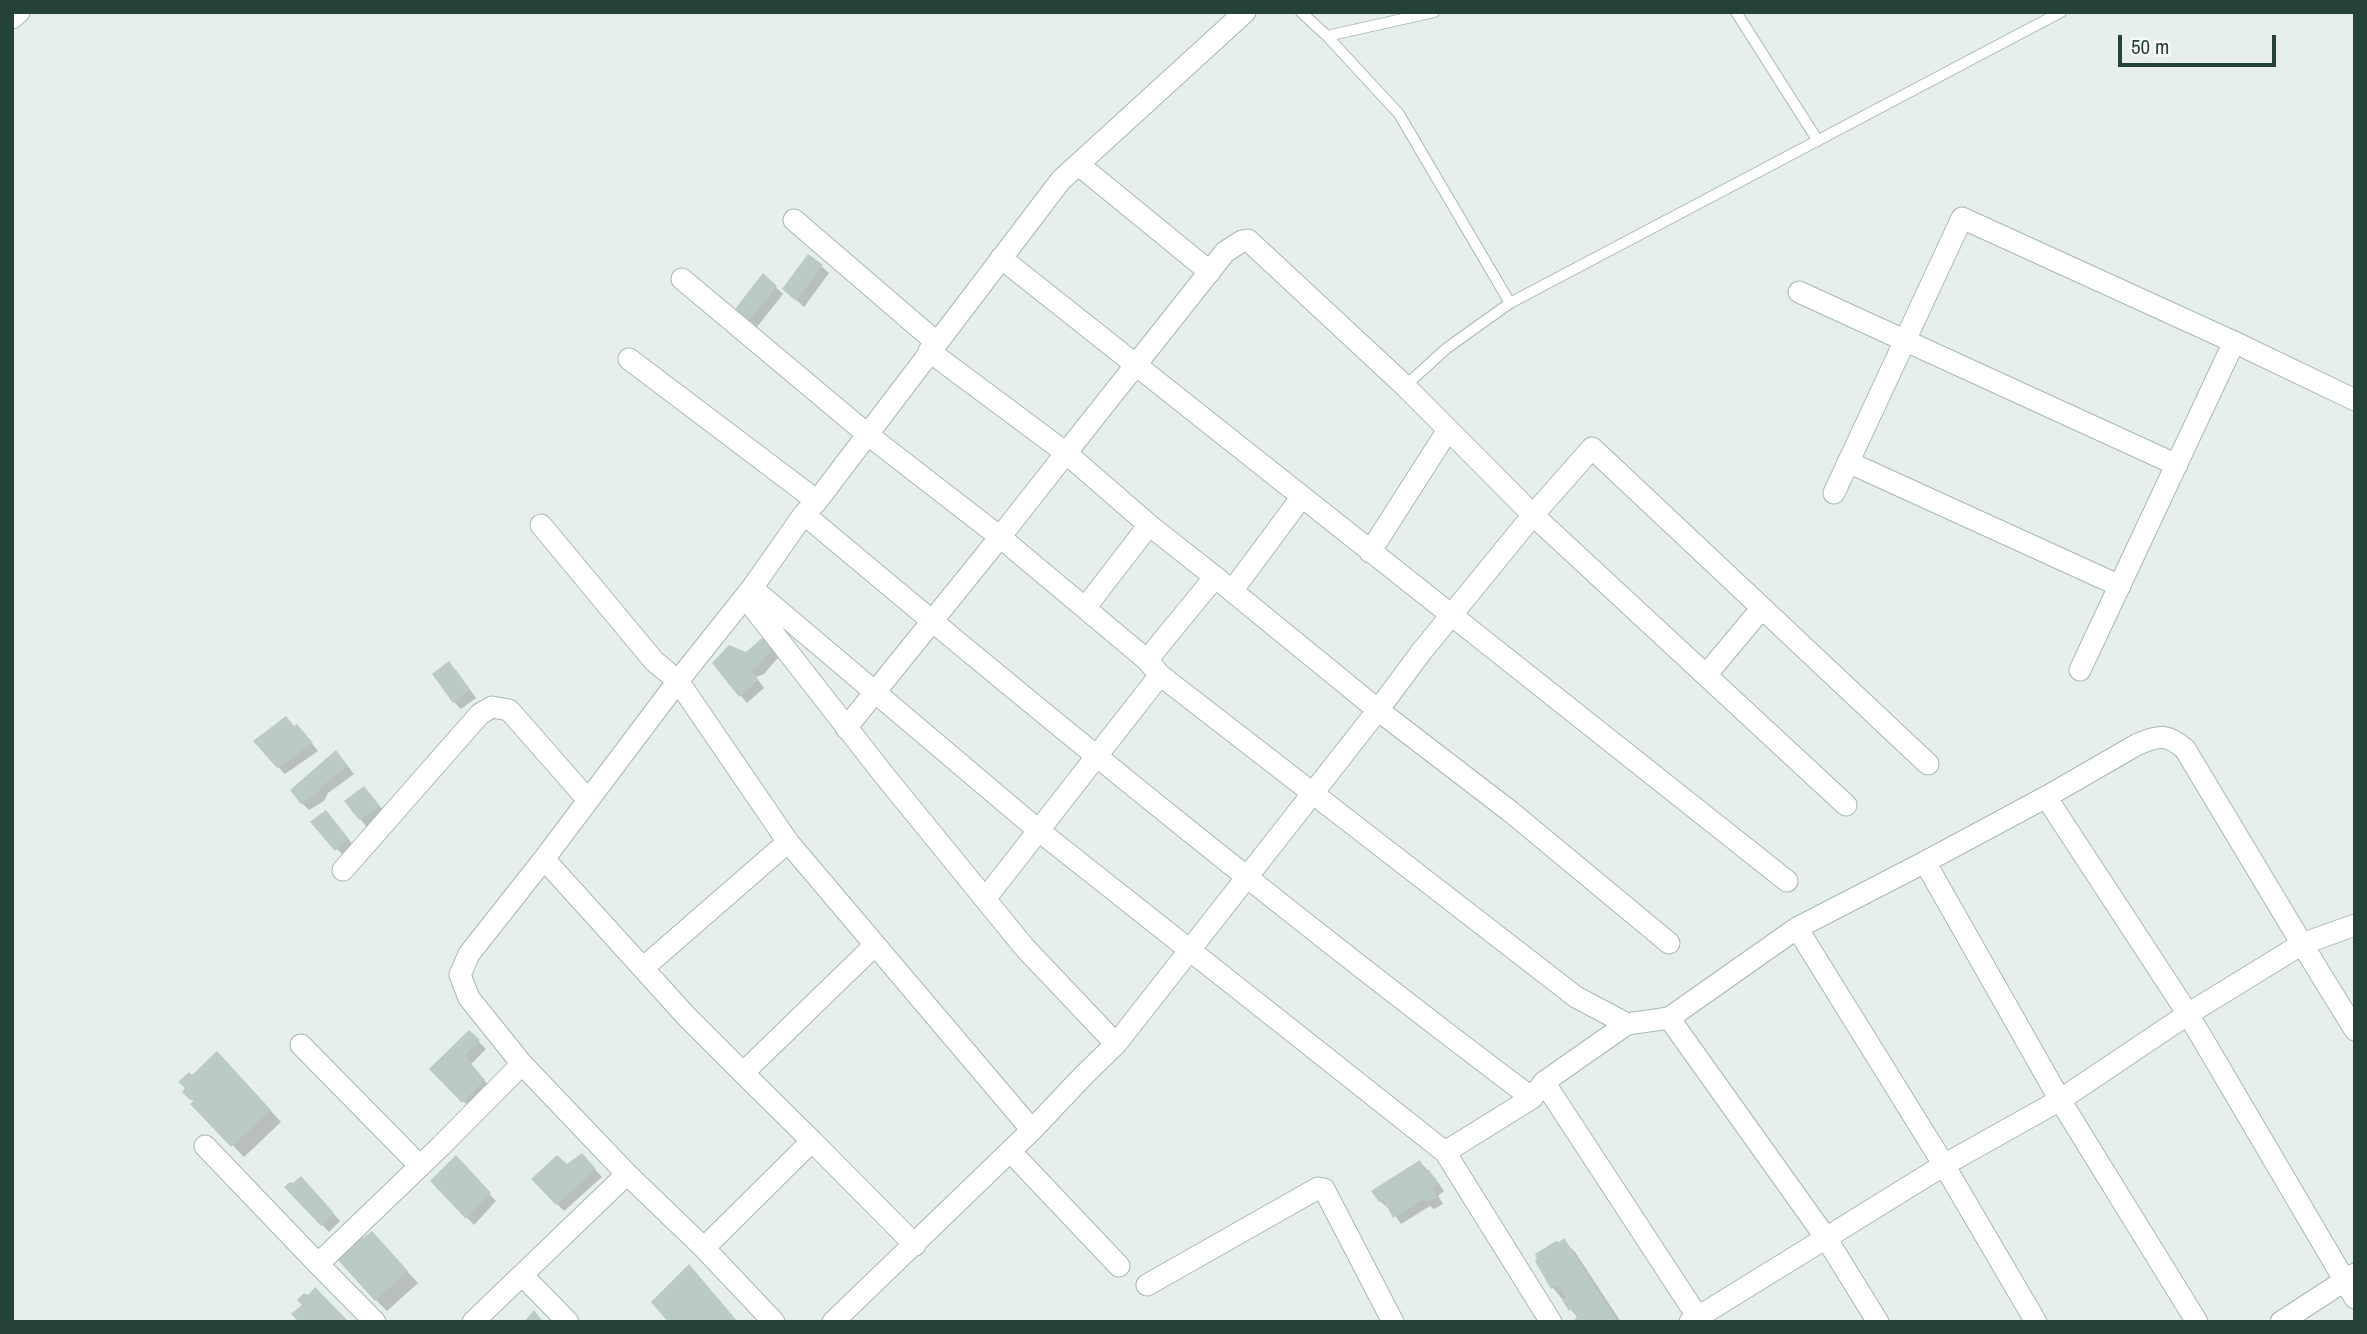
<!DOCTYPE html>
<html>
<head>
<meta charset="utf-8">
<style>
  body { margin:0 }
  #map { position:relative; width:2367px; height:1334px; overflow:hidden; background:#e6efeb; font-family:"Archivo Narrow",sans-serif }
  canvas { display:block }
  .frame { position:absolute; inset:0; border:14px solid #24423a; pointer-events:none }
  .scale { position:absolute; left:2118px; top:35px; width:158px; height:32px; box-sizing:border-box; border:4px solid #24423a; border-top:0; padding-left:9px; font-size:21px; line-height:24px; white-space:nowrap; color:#24423a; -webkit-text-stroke:5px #f7fbf9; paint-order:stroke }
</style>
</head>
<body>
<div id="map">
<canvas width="2367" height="1334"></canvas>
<div class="frame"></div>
<div class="scale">50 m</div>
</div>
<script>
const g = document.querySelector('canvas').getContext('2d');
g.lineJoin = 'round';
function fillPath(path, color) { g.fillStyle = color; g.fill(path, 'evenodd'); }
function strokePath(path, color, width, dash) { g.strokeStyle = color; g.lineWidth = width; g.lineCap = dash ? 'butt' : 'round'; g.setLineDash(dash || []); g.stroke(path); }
const shadow = new Path2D(`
  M821 266 829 273 804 307 785 289Z
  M763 275 783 294 757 327 744 316Z
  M769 634 783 652 764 674 756 677 764 688 747 703 714 664 747 654Z
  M456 670 476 698 461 709 454 702Z
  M295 728 304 734 318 751 285 774 278 767Z
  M343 760 354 774 328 793 324 801 309 810 302 803Z
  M371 795 386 814 367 827 360 819Z
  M333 819 354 846 344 856 337 849Z
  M469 1032 486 1049 470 1065 491 1088 471 1109 432 1069Z
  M228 1064 281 1122 244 1157 193 1104 195 1102 184 1092 192 1077Z
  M581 1155 602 1177 564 1211 533 1179 567 1167Z
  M456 1158 496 1201 474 1225 433 1181Z
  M1420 1162 1436 1179 1444 1191 1438 1196 1443 1204 1434 1209 1430 1206 1401 1224 1389 1207 1388 1208 1380 1201Z
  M308 1185 340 1221 329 1232 287 1187Z
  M1564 1241 1575 1252 1621 1322H1575L1578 1318 1553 1288 1537 1261Z
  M383 1245 418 1283 387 1311 376 1300Z`);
const building = new Path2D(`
  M808 254 823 265 796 301 782 289Z
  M763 273 777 286 749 321 735 309Z
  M769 632 777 644 757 667 751 670 758 680 739 697 712 663 729 645 746 652Z
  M449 661 470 690 453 703 432 674Z
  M286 716 294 726 297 724 313 743 277 768 253 741Z
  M336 750 348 766 322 786 317 794 301 804 290 790Z
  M364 786 380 806 359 820 344 801Z
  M326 810 348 838 335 851 310 822Z
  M469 1030 480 1040 465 1056 485 1080 462 1103 429 1069Z
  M217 1051 271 1110 231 1147 190 1104 195 1099 190 1100 182 1092 185 1088 178 1082 189 1072 192 1075Z
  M582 1153 596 1169 556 1205 531 1179 557 1155 567 1164Z
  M456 1155 491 1193 466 1219 430 1181Z
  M1420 1160 1425 1171 1429 1170 1438 1183 1432 1188 1437 1197 1426 1202 1422 1200 1393 1218 1383 1199 1379 1202 1371 1191Z
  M301 1176 334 1213 321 1226 284 1187 290 1182 293 1183Z
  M372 1231 408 1271 375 1301 337 1259 361 1236 363 1238Z
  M1564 1238 1618 1322H1573L1578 1315 1572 1308 1569 1311 1562 1300 1565 1297 1558 1285 1551 1289 1535 1261 1537 1258 1535 1254 1556 1241 1559 1242Z
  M689 1264 738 1322H668L651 1302Z
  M315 1287 349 1322H299L291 1314 302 1305 297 1300 304 1293 308 1295Z
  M534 1310 543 1322H524Z`);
const service = new Path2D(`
  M1301 12 1327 36 1399 114 1510 303
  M1736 12 1818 141
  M1327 36 1434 12
  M1405 386 1447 348 1510 303 2061 12`);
const minor = new Path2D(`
  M12 18 19 12
  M1079 165 1210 272
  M794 220 936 342
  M1001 258 1787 881
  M682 279 867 434 1000 537 1066 453 929 351
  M1799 292 2177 465
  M629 359 817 501
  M1848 462 2120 586
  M1834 493 1962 218 2234 342 2355 400
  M804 514C1042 714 1283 911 1532 1098
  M541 525 654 661 678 681 788 842 1032 1130 833 1322
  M1370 552 1448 430
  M752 588 1038 830 1445 1152 1551 1322
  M1232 591 1301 498
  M745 597 884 775 1025 948 1116 1044 1085 1074 1032 1130
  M1085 608 1149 525 1066 453 1225 252 1242 241 1248 240 1405 386 1533 515 1422 651 1378 710 1511 812 1669 943
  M1147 660 1215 577 1149 525
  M2080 670 2234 342
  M1160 675 1576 997 1627 1024
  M1706 675 1762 608
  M846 728 1000 537 1147 660 1160 675 985 899
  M2046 797 2188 1014 2355 1298
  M1846 805 1533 515 1592 448 1928 764
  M544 859 687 1017 743 1073 875 945
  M1925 862 2060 1100 2197 1322
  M343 870 480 714 492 707 509 710 588 800
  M1797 928 1944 1165 2036 1322
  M643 968 788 842
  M1669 1018 1826 1238 1878 1322
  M1116 1044 1378 710 1215 577
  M301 1045 420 1166
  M522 1064 469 998 460 975 469 954 544 859 678 681 752 588 804 514 817 501 1061 180 1245 12
  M743 1073 812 1141
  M1544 1082 1701 1322
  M205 1146 318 1264
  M1010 1151 1119 1266
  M1445 1152 1532 1098 1544 1082 1627 1024 1669 1018 1797 928 1925 862 2046 797 2138 744C2159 735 2168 734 2185 749L2302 944 2355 925
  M704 1248 812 1141 915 1245
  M522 1275 568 1322
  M1147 1285 1318 1188 1324 1189 1393 1322
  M375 1322 318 1264 441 1146 522 1064 627 1174
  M473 1322 627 1174 704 1248 774 1322
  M1690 1322 1944 1165 2060 1100 2188 1014 2302 944 2355 1030
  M2281 1322 2355 1274`);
fillPath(shadow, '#0003');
fillPath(building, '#bbcac4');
strokePath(service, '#a8b8b2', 12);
strokePath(minor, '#a8b8b2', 23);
strokePath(service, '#fff', 10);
strokePath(minor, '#fff', 21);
</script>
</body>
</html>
